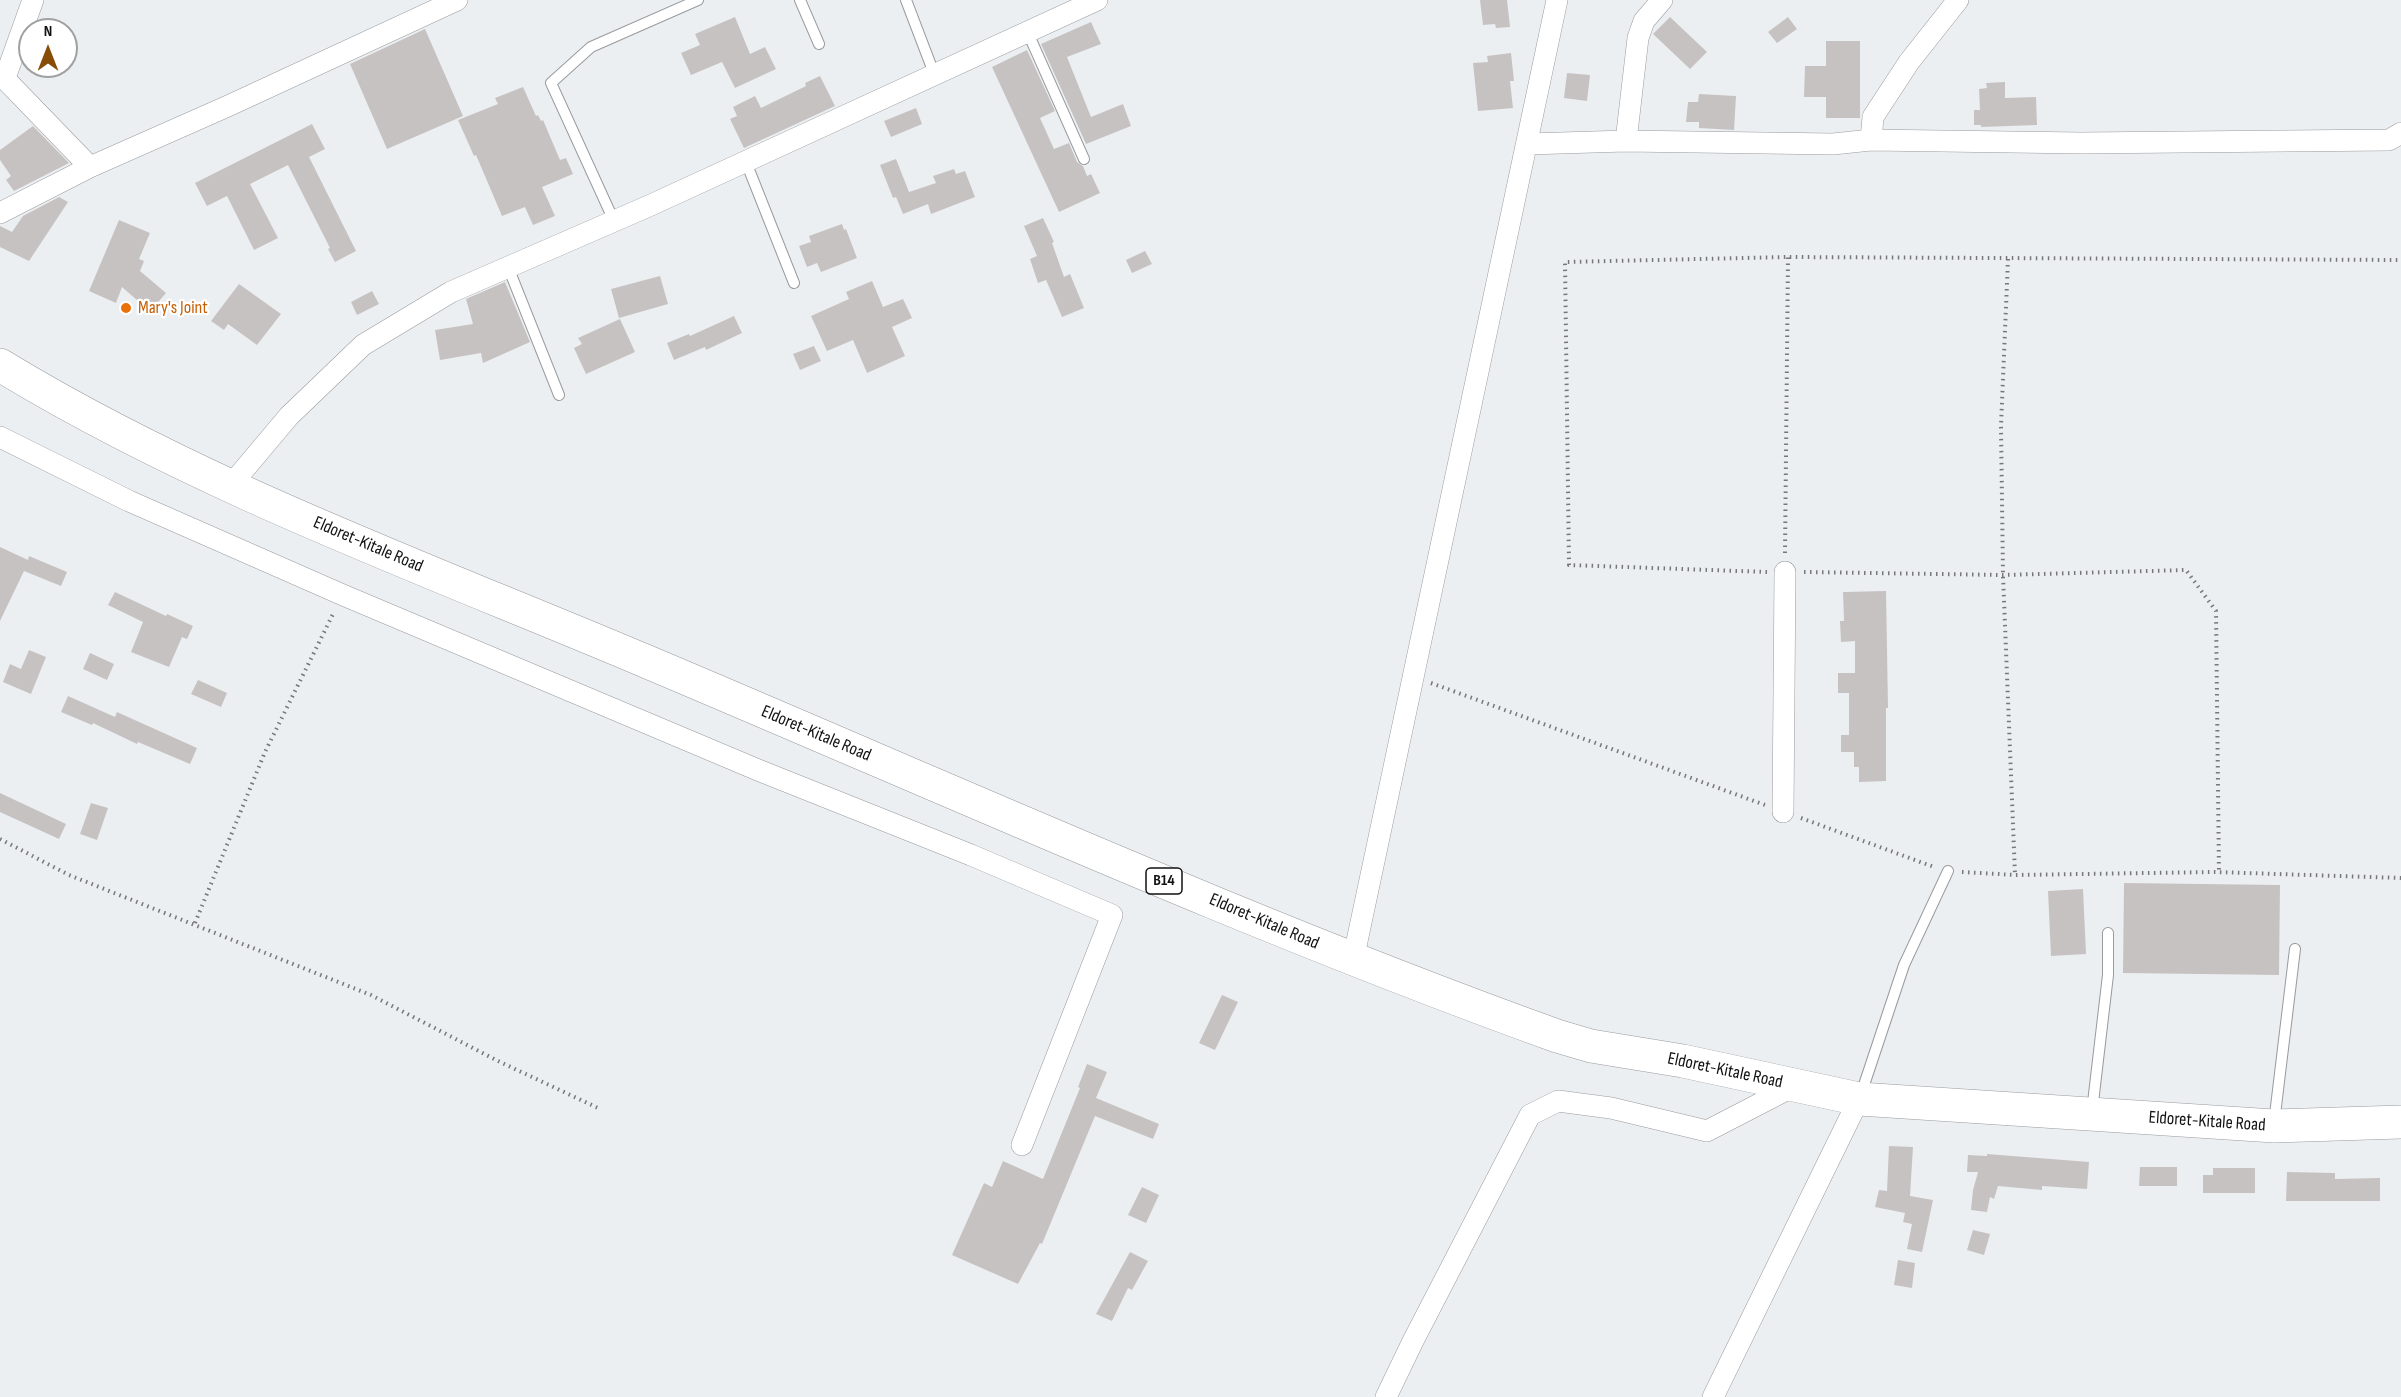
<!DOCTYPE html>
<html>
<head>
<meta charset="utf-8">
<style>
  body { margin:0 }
  #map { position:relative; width:2401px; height:1397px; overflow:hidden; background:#eceff2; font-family:"Sofia Sans Condensed",sans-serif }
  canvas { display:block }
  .north { position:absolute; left:18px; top:18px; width:60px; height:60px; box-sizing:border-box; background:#fff; border:2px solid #9fa0a0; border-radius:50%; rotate:0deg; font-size:16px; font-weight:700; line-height:24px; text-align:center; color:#101112 }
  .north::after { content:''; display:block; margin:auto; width:21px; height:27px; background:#874c05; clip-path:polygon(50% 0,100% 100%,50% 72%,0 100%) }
</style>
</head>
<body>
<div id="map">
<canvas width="2401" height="1397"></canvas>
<div class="north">N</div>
</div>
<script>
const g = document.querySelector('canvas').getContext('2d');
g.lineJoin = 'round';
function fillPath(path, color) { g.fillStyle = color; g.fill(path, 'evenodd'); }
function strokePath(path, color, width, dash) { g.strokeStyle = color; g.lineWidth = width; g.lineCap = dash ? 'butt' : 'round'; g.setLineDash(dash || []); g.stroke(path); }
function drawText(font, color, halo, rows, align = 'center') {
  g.font = font + ' "Sofia Sans Condensed",sans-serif'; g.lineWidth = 4.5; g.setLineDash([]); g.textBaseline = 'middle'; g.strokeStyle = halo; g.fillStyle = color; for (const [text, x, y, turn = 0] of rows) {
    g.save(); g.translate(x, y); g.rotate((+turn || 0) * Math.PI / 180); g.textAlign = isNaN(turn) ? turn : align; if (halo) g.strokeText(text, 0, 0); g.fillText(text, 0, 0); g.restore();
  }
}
const building = new Path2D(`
  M1480 0H1507L1510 27 1496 28 1495 24 1483 25Z
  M735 17 750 54 765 47 776 69 735 88 722 62 691 75 681 53 700 45 695 34Z
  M1670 17 1707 52 1690 69 1653 34Z
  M1788 17 1797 29 1777 43 1768 32Z
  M1091 22 1101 44 1067 57 1091 117 1123 104 1131 126 1086 144 1041 44Z
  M425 29 463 116 387 149 350 64Z
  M1826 41H1860V118H1826V97H1804L1805 66H1826Z
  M1027 50 1055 111 1040 118 1054 149 1069 143 1077 162 1083 166 1087 176 1091 174 1100 193 1059 212 992 67Z
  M1511 53 1514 81H1510L1513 108 1478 111 1473 63 1488 62 1487 56Z
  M1567 73 1590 75 1587 101 1564 98Z
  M820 76 835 106 744 148 730 119 737 116 733 107 755 96 761 108 806 86 805 83Z
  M2005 82V98L2036 97 2037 125 1981 127V125H1974V110H1980L1979 89 1987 88 1986 83Z
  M523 87 536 116 538 115 541 121 543 120 560 160 566 158 573 174 542 187 555 216 533 225 525 207 502 216 476 155 474 156 458 120 498 104 495 98Z
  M1699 94 1736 96 1734 130 1699 128V122H1686L1688 102H1698Z
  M916 108 922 124 891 137 884 121Z
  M312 124 325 149 309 157 356 251 335 262 328 249 330 248 288 165 250 184 278 238 254 250 227 196 207 206 195 183Z
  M33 126 69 163 14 191 6 180 11 176 0 160V150Z
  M896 159 909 192 936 183 933 176 954 169 956 174 965 171 975 197 931 214 928 204 903 214 896 197 893 198 880 165Z
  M59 197 68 202 29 261 0 247V226L12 232 23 216Z
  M1043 218 1054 242 1052 243 1064 277 1070 274 1084 308 1062 317 1046 280 1038 283 1030 259 1037 256 1024 226Z
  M119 220 150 233 139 259 144 261 140 271 166 293 152 309 148 306 146 308 122 287 116 303 89 291Z
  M842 224 844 230 846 229 857 258 821 272 817 263 807 267 799 246 811 242 809 236Z
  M1145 251 1152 264 1132 273 1126 260Z
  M660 276 668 304 619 318 611 289Z
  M872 281 883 307 903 299 912 318 892 327 905 356 867 373 853 340 827 351 811 316 849 299 846 292Z
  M505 282 530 342 483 363 481 353 440 360 435 330 473 324 466 299Z
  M239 284 281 314 257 345 228 324 224 330 211 321Z
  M372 291 379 304 357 315 351 302Z
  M734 316 742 333 706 350 705 347 674 360 667 343 689 334 690 336Z
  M620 319 635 352 586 374 574 348 582 344 578 338Z
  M814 346 821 361 800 370 793 354Z
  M0 547 28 560 29 556 67 572 61 586 24 571 0 621Z
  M1886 591 1888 708H1886V781L1859 782V767H1854V752H1841V735H1849V693H1838V673H1855V641L1841 642 1840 621H1844L1843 592Z
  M115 592 166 616 167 614 193 626 187 639 182 637 169 667 131 652 143 622 108 605Z
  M29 650 46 657 31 694 3 682 10 664 21 669Z
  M90 653 114 664 107 680 83 669Z
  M198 680 227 693 221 707 191 694Z
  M68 696 115 717 117 712 197 748 190 764 138 742 137 744 93 723 92 725 61 712Z
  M0 793 66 824 59 839 0 812Z
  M91 803 108 808 97 840 80 834Z
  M2124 883 2280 885 2279 975 2123 973Z
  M2083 889 2086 954 2051 956 2048 891Z
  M1222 995 1238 1002 1215 1050 1199 1043Z
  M1087 1064 1107 1072 1096 1098 1159 1124 1153 1139 1095 1116 1042 1244 1040 1243 1018 1284 952 1255 984 1183 992 1187 1003 1161 1043 1179 1080 1088 1078 1087Z
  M1889 1146 1913 1147 1910 1196 1933 1200 1922 1252 1907 1249 1912 1224 1903 1222 1905 1213 1875 1207 1879 1190 1887 1191Z
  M1987 1154 2089 1162 2087 1189 2042 1186V1190L1998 1186 1994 1199 1990 1197 1987 1212 1971 1210 1973 1190 1978 1172H1967L1968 1155 1987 1156Z
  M2140 1167H2177V1186H2139Z
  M2213 1168H2255V1193H2203V1175H2213Z
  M2287 1172 2335 1173V1179L2380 1178V1201H2286Z
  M1142 1187 1159 1195 1146 1223 1128 1215Z
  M1973 1230 1990 1234 1984 1255 1967 1250Z
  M1130 1252 1148 1261 1132 1290 1128 1288 1112 1321 1096 1314Z
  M1898 1260 1915 1263 1912 1288 1894 1285Z`);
const path = new Path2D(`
  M2008 259 2001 426 2003 575 2015 875
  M1785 553 1788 257
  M1767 572 1569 565 1565 262 1788 257 2401 260
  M1804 572 2003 575 2186 570 2216 611 2219 874
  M1431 683 1765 805
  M1801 818 1934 867
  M0 839 69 875 371 995 498 1061 598 1108
  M1962 872 2015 875 2215 872 2401 878
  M195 923 265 752 334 612`);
const service = new Path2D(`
  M800 0 819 44
  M906 0 935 76
  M1028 33 1084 159
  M746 162 794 283
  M614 221 551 83 591 47 698 0
  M508 267 559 395
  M1861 1094 1904 965 1948 871
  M2092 1111 2108 975V933
  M2274 1123 2295 949`);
const minor = new Path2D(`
  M0 74 90 167
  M5 78 33 0
  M1871 140 2081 143 2389 140 2401 133
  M1626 141 1638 38 1644 21 1662 0
  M1528 144 1626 141 1833 144 1871 140 1873 117 1909 62 1958 0
  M0 213 90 167 228 106 457 0
  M0 437 129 501 343 595 758 770 971 855 1112 915 1022 1145
  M231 485 289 416 363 345 451 292 651 205 1097 0
  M1783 812 1785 572
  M1353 960 1557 0
  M1386 1397 1413 1341 1530 1115 1558 1101 1611 1108 1707 1131 1794 1086
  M1713 1397 1859 1099`);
const trunk = new Path2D(`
  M0 365C202 488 433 571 650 663 951 790 1249 925 1557 1036L1591 1046 1683 1061 1859 1099 2274 1126 2401 1122`);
const markers = [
  [126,308,6,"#e8710a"]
];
const shields = [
  [1164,881,36]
];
const shieldNames = [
  ["B14",1164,881]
];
const foodNames = [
  ["Mary's Joint",138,308]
];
const streetNames = [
  ["Eldoret-Kitale Road",368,545,23],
  ["Eldoret-Kitale Road",816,734,23],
  ["Eldoret-Kitale Road",1264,922,23],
  ["Eldoret-Kitale Road",1725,1071,12],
  ["Eldoret-Kitale Road",2207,1122,4]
];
fillPath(building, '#c7c2c2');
strokePath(service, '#989b9e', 12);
strokePath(minor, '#989b9e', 22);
strokePath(trunk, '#989b9e', 34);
strokePath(path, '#757779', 4, [1.5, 4.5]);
strokePath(service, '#fff', 10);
strokePath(minor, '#fff', 21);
strokePath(trunk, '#fff', 33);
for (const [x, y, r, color] of markers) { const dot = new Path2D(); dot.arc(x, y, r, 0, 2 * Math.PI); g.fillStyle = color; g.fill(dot); strokePath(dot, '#fff', 2); }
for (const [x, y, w] of shields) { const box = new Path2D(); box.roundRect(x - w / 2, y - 13, w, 26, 4.5); g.fillStyle = '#fff'; g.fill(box); strokePath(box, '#101112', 1.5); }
drawText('bold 16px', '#101112', null, shieldNames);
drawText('18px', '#c56008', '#fff', foodNames, 'left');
drawText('18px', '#101112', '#fff', streetNames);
</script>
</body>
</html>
